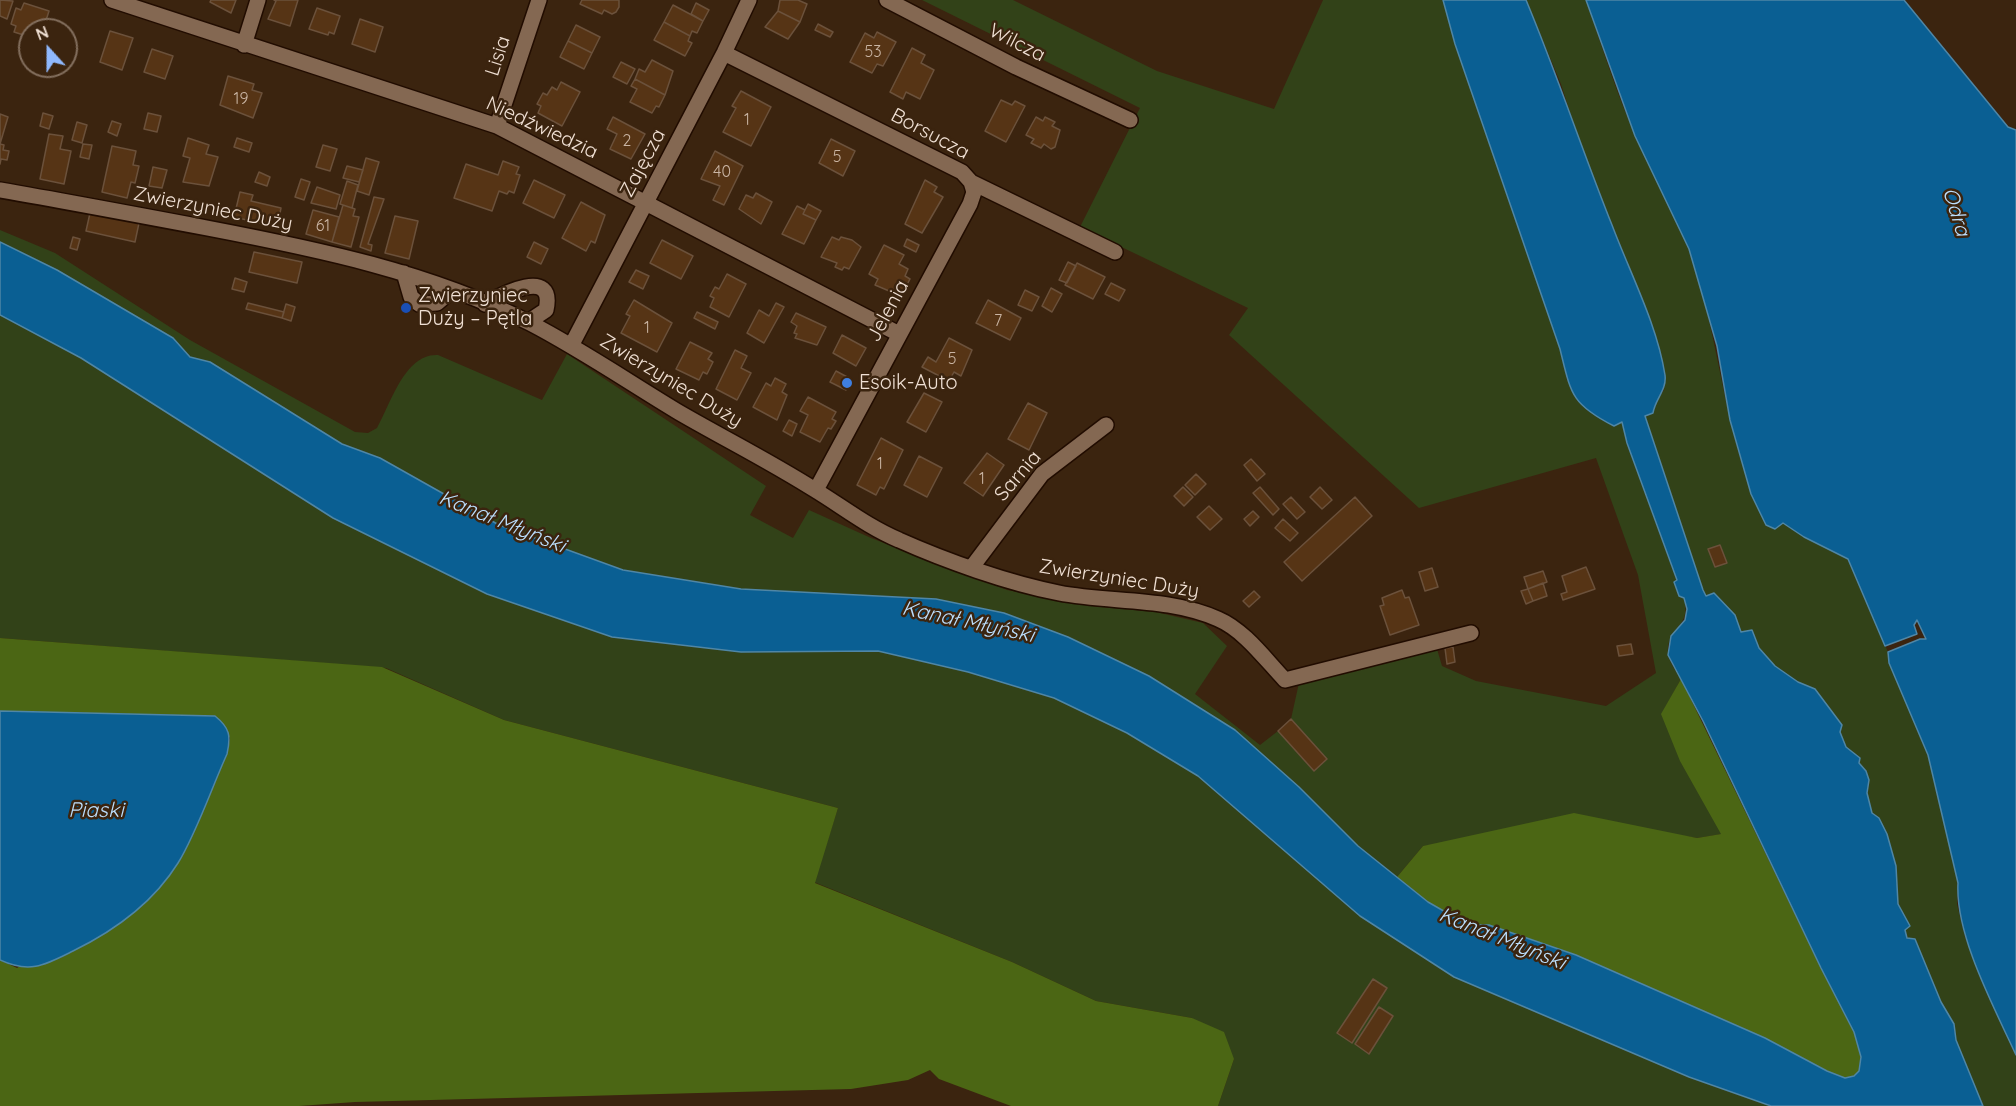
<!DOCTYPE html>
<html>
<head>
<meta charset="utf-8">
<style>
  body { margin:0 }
  #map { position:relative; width:2016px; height:1106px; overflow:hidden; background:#3b240f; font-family:Quicksand,sans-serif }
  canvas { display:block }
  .north { position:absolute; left:18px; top:18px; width:60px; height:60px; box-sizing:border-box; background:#3b240f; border:2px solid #836f5e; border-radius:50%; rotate:339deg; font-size:16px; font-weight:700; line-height:24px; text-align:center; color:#f0e0d4 }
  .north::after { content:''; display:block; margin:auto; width:21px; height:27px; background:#8fb8fd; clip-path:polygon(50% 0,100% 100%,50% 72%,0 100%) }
</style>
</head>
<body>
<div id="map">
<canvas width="2016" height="1106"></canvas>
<div class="north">N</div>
</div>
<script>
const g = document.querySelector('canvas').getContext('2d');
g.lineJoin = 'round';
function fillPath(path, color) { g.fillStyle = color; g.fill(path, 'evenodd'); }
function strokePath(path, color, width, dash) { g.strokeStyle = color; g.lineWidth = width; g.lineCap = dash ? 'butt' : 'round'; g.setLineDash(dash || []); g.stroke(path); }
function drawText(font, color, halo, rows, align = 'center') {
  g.font = font + ' Quicksand,sans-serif'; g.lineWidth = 5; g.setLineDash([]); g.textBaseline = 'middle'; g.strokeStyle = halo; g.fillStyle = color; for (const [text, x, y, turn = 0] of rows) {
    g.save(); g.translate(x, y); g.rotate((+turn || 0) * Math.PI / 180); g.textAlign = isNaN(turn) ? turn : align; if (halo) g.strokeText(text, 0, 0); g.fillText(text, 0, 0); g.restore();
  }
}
const green = new Path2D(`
  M922 0H1013L1157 71 1274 109 1323 0H1443L1455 44 1560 349 1567 380 1622 422 1627 444 1677 581 1674 582 1679 596 1684 598C1692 629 1666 626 1668 654 1669 662 1677 672 1681 679L1662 714 1722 834 1697 838 1665 833 1423 846 1397 877 1358 846 1235 730 741 589 623 570 499 525 380 458 342 444 210 362 190 357 173 338 57 270 0 242V230L55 253 190 340 355 432 368 433 377 428C391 403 405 353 438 355L542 400 567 354 766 486 750 515 793 538 809 510 871 538 1007 590 1091 606 1156 612 1203 623 1227 646 1195 694 1260 745 1278 731 1314 771 1326 759 1291 719 1299 683 1437 649 1442 666 1476 681 1606 706 1656 673 1638 575 1596 458 1419 508 1229 335 1248 308 1080 227 1140 108Z
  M1526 0H1586C1602 46 1616 93 1636 137 1652 175 1675 210 1689 249 1721 339 1723 439 1766 524L1783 523 1804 537 1848 559 1888 652 1889 663 1928 755 1958 883 1957 904 1965 937 2016 1055V1106H1983L1956 1040 1954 1024 1941 1002 1915 939 1908 938 1905 930 1910 926 1898 904 1896 866 1879 818 1872 813 1869 804 1867 793 1869 780 1866 771 1859 763V758L1846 747 1815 689 1798 682 1775 666 1759 648 1752 631 1741 632 1735 615 1714 593 1705 596 1645 415 1653 413 1658 398 1664 390 1665 377 1655 337 1579 141 1561 84Z
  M0 315 81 358 333 518 487 594 741 652 878 651 968 672 1054 698 1127 733 1198 776 1279 843 1689 1077 1771 1106H1218L1234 1059 1192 1018 1096 1001 1012 962 814 882 838 808 504 720 386 668 0 638Z`);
const forest = new Path2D(`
  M0 638 382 667 504 720 838 808 815 883 1012 962 1096 1001 1192 1018 1224 1032 1234 1059 1218 1106H1011L939 1079 930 1070 908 1080 851 1089 355 1102 299 1106H0V960L17 968 178 863 227 754 230 738 215 716 0 711Z
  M1681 679 1821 968 1854 1032 1861 1057 1859 1072 1854 1076 1845 1078 1827 1071 1765 1038 1576 955 1489 925H1468L1428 902 1397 877 1423 846 1574 813 1697 838 1721 834 1680 761 1661 714Z`);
const water = new Path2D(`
  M1443 0H1526C1557 74 1582 150 1612 225 1630 273 1657 324 1665 375 1667 390 1655 399 1653 413L1645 416 1703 590 1706 596 1714 593 1735 615 1741 632 1752 630 1759 648 1775 666 1798 682 1815 689 1842 725 1840 732 1846 747 1860 758 1859 763 1866 771 1869 780 1867 793 1872 813 1879 818 1887 834 1896 866 1898 904 1910 926 1905 930 1907 938 1915 939 1941 1002 1954 1024 1956 1040 1983 1106H1771L1689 1077 1454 977 1360 916 1198 776 1127 733 1054 698 968 672 878 651 741 652 612 637 487 594 333 518 81 358 0 315V242L57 270 173 338 190 357 210 362 342 444 380 458 499 525 623 570 741 589 936 599 1004 613 1068 637 1149 676 1235 730 1299 787 1358 846 1428 902 1468 925H1489L1576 955 1765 1038 1827 1071 1845 1078 1854 1076 1859 1071 1861 1057 1854 1032 1821 968 1703 721 1668 655 1671 636 1685 620 1687 609 1684 598 1679 596 1674 582 1677 580 1627 443 1622 422 1614 426C1571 404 1571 394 1560 349L1455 44Z
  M1586 0H1904L2008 127 2016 130V1055C1994 1007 1955 935 1958 883L1928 755 1889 663 1888 652 1920 639H1926L1917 620 1914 625 1917 634 1885 646 1848 559 1804 537 1783 523 1775 529 1766 525 1751 494 1730 420 1717 346 1689 249 1635 136Z
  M0 711 215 716C230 728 231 736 227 754 212 787 196 834 178 863 153 903 114 931 73 951 45 965 30 974 0 960Z`);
const building = new Path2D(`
  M0 0 13 1 7 19 0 16Z
  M211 0H236L231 13 210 2Z
  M298 0 290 26 268 19 276 1 274 0Z
  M582 0H619V7L616 12 612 14 604 10 602 14 580 4Z
  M780 0H798L807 4 800 22 778 11Z
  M24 3 49 11 43 30H30V37L14 32 16 26 11 24 16 8 21 10Z
  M696 3 709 10 703 21 691 14Z
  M673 5 703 21 697 33 692 31 690 36 664 22Z
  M317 8 340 16 334 34 329 32 328 35 309 29Z
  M778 11 800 22 788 39 765 27Z
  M360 19 383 27 375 52 352 44Z
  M664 22 690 36 688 41 692 43 685 56 654 40Z
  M818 24 833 32 830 37 815 30Z
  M576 25 600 37 592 53 568 41Z
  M110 31 133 38 122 70 100 62Z
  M877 32 896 42 883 66 877 64 872 73 850 62 865 33 874 38Z
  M568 41 592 53 584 69 560 57Z
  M912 48 925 55 921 63 934 70 920 99 906 92 903 99 890 92Z
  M152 49 173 56 165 79 144 72Z
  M652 60 673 71 665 95 635 79 639 69 645 72Z
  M621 62 635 69 627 84 613 77Z
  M228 76 254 84 252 90 262 93 253 118 220 105Z
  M635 79 665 95 659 107 656 106 652 113 630 102 637 89 631 86Z
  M561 82 580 92 562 126 538 113 541 106 537 104 543 93 547 95 552 87 557 90Z
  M741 91 771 107 751 146 723 132 736 108 732 106Z
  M1001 100 1012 105 1015 101 1025 106 1006 142 985 131Z
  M43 113 53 116 49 129 40 126Z
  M148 113 161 116 157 132 144 129Z
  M0 114 8 117 0 144 4 145 3 150 9 151 7 160 1 159 0 164Z
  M613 117 645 134 631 159 610 149 617 134 607 129Z
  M1036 117 1043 121 1045 117 1055 122 1052 126 1060 130 1055 147 1051 149 1044 144 1041 148 1031 143 1034 139 1026 135Z
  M112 121 121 124 117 136 108 132Z
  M77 122 87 125 82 143 72 140Z
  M49 134 63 136 60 149 71 151 64 184 40 179Z
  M188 138 209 145 206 154 218 157 209 186 183 182 190 158 183 156Z
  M237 138 252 143 249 152 234 147Z
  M831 139 855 151 843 176 819 163Z
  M83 144 92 145 89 159 80 157Z
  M323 145 337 149 330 171 316 167Z
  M112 146 136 151 133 165 139 166 135 183 131 182 127 198 102 192Z
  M715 151 743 166 724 205 713 200 720 186 701 179Z
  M366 158 379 162 369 195 357 191Z
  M503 161 519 167 516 174 520 175 514 193 509 191 507 194 499 191 492 211 454 198 466 164 498 175Z
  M347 166 363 170 359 182 343 178Z
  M153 167 167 170 162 188 149 186Z
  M259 172 270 177 267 186 255 182Z
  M301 179 310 182 304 200 295 197Z
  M534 180 565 195 554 218 523 203Z
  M925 180 937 187 934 192 943 197 922 233 905 224Z
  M347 181 358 185 352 208 340 204Z
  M317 187 340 195 336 209 311 203Z
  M240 192 253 195 251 201 281 208 279 218 270 216 268 225 234 217Z
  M756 193 772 202 761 224 739 209 746 195 753 198Z
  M374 197 384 199 368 244 372 245 371 251 360 247Z
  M581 202 605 215 595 243 591 241 586 251 562 238Z
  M808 204 821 211 816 220 803 214Z
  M343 205 355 209 353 216 359 217 351 247 332 242Z
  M797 206 805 210 803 214 816 220 804 244 782 234Z
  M313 210 339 217 332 242 306 234Z
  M90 213 139 223 135 242 86 231Z
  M395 216 418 221 409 259 385 253Z
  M73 237 80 239 77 250 70 248Z
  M832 237 839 240 841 237 852 240 861 247 849 269 844 267 842 270 835 267 837 263 821 257Z
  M907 239 919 245 916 252 904 246Z
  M662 240 693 256 681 279 650 263Z
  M534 242 548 249 541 264 527 257Z
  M884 245 904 255 899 264 908 269 905 276 910 279 901 296 875 285 878 279 869 274Z
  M254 252 302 262 297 283 249 272Z
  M1068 262 1076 266 1067 283 1059 280Z
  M1077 263 1105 277 1093 299 1065 285Z
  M636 270 649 276 643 289 629 282Z
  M727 274 746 284 729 317 710 307 714 298 710 296 715 287 719 289Z
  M235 278 247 282 244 292 232 289Z
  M1111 283 1125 290 1119 301 1105 294Z
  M1051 288 1062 294 1052 312 1042 306Z
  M1025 290 1039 297 1032 311 1018 305Z
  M634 300 672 323 657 352 621 333 630 316 626 314Z
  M988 300 1021 318 1010 340 976 323Z
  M248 303 284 312 282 318 246 309Z
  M776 303 784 307 764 343 747 333 759 310 769 316Z
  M286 304 295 307 291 321 282 318Z
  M697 312 718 322 715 329 694 318Z
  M796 313 826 327 817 345 795 338 797 334 794 333 797 326 791 322Z
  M842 335 866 348 856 366 833 353Z
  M949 338 972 350 961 376 954 372 949 381 922 367 928 357 936 362Z
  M690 342 712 353 708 359 713 362 707 374 703 372 699 380 676 369Z
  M735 350 747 356 741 368 751 373 737 400 716 389Z
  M836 371 851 379 846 390 830 382Z
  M775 378 786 384 782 392 787 395 777 420 753 407 766 383 771 386Z
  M924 393 942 402 926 432 907 422Z
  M808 397 836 412 832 419 836 421 831 429 828 428 820 442 800 432 808 415 800 411Z
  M1028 403 1047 413 1029 450 1008 439Z
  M789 420 797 424 792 436 783 431Z
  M881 438 903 450 884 489 880 487 876 495 857 485Z
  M987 453 1004 465 983 496 964 483Z
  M919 456 942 468 927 497 904 485Z
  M1251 459 1265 474 1257 481 1244 465Z
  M1196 474 1206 484 1195 495 1185 485Z
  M1183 487 1193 497 1184 506 1174 496Z
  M1260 487 1279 509 1273 515 1253 493Z
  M1320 487 1332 500 1322 509 1310 497Z
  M1291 497 1305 512 1297 519 1283 504Z
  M1355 497 1372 516 1302 581 1284 562Z
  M1209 506 1222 519 1210 530 1197 517Z
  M1253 511 1259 517 1250 526 1244 519Z
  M1283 519 1298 533 1290 541 1275 528Z
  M1720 545 1727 563 1715 567 1708 549Z
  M1586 567 1595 589 1563 600 1561 594 1567 592 1562 576Z
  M1432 568 1438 587 1425 591 1419 572Z
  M1543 571 1547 582 1528 589 1524 577Z
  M1543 583 1547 596 1533 601 1528 589Z
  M1528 589 1533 601 1526 604 1521 591Z
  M1402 590 1405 598 1409 597 1419 625 1390 635 1380 606 1384 605 1382 598Z
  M1254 591 1260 597 1249 607 1243 601Z
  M1631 644 1633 654 1619 656 1617 646Z
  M1453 647 1455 662 1447 664 1445 648Z
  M1291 719 1327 759 1314 771 1278 731Z
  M1373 979 1387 988 1352 1043 1337 1033Z
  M1379 1007 1393 1016 1369 1054 1355 1044Z`);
const minor = new Path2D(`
  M112 0 497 126 899 334
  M887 0 1016 67 1130 120
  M244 45 258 0
  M724 53 962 172 971 182 1115 252
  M497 126 539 0
  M0 190C69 202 138 215 207 228 317 249 429 272 530 323 582 350 630 383 680 413 725 439 771 462 815 490 843 507 868 527 899 540 946 561 1008 583 1059 593 1110 603 1169 597 1218 619 1244 630 1265 659 1285 680L1471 633
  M404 273 411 297 419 304 437 303 451 291
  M485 304C501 295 556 266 546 310L528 322
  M571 346 724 53 749 0
  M816 490 970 204 974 192 971 182
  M972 567 1042 474 1106 425`);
const markers = [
  [406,308,6,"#1a4fb4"],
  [847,383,6,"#3f7fe0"]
];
const numberNames = [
  ["53",873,52],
  ["19",241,99],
  ["1",747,120],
  ["2",627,141],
  ["5",837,157],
  ["40",722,172],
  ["61",323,226],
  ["7",998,321],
  ["1",647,328],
  ["5",952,359],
  ["1",880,464],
  ["1",982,479]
];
const streetNames = [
  ["Wilcza",1017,43,27],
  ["Lisia",498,56,-72],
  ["Niedźwiedzia",542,128,25],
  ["Borsucza",930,134,28],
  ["Zajęcza",643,163,-62],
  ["Zwierzyniec Duży",213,209,11],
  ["Jelenia",888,311,-62],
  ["Zwierzyniec Duży",671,381,31],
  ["Sarnia",1018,476,-49],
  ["Zwierzyniec Duży",1119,579,9]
];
const poiNames = [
  ["Zwierzyniec",418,296],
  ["Duży – Pętla",418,319],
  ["Esoik-Auto",859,383]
];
const waterNames = [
  ["Odra",1956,212,73],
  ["Kanał Młyński",502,522,22],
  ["Kanał Młyński",968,622,12],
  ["Piaski",96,811],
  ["Kanał Młyński",1502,939,22]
];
fillPath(green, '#324218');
fillPath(forest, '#4b6614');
fillPath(water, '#0a5f93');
strokePath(water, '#4f86a6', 1.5);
fillPath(building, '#563415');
strokePath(building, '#6b513b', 1.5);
strokePath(minor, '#210c00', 18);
strokePath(minor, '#846852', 15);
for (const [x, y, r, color] of markers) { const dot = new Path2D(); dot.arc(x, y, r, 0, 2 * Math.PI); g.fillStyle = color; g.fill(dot); strokePath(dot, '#3b240f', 2); }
drawText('16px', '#cab5a4', null, numberNames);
drawText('20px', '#f0e0d4', '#3b240f', streetNames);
drawText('20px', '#f0e0d4', '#3b240f', poiNames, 'left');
drawText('italic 21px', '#bbdefd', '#3b240f', waterNames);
</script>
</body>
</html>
